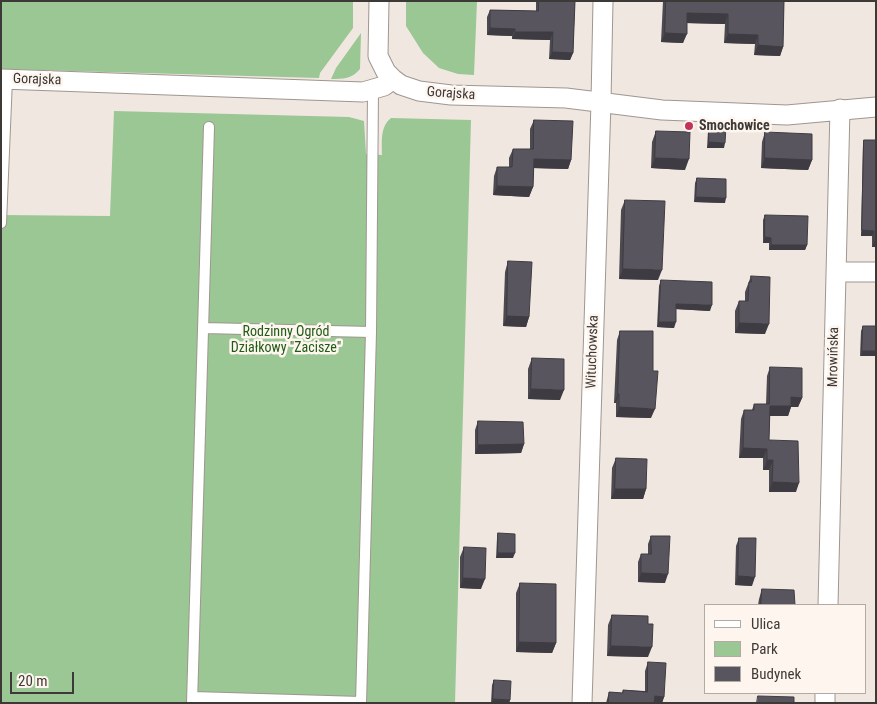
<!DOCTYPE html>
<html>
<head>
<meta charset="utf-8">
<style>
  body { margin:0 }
  #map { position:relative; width:877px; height:704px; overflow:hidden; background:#f1e7e1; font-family:"Roboto Condensed",sans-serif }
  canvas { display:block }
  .frame { position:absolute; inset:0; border:2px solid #3d3937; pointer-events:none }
  .legend { position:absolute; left:704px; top:604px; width:162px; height:90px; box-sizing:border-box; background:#fef5ee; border:1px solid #b1aaa5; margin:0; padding:6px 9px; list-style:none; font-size:15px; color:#3d3937 }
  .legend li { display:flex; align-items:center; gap:10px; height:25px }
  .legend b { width:25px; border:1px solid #b1aaa5 }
  .scale { position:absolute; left:10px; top:672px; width:64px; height:22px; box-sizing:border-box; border:2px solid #3d3937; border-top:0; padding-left:6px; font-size:15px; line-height:18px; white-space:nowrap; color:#3d3937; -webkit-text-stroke:4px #fef5ee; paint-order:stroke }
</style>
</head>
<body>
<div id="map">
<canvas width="877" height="704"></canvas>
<div class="frame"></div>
<ul class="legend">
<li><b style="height:6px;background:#fff"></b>Ulica</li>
<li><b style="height:14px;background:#9ac793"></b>Park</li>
<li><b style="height:14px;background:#58555e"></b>Budynek</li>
</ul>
<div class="scale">20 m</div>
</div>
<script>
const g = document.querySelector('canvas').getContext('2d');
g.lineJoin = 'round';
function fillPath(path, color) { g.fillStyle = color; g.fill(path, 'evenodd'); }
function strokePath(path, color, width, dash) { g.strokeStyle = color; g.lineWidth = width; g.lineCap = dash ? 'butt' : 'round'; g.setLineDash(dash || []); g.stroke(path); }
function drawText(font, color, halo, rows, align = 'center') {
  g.font = font + ' "Roboto Condensed",sans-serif'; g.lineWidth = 5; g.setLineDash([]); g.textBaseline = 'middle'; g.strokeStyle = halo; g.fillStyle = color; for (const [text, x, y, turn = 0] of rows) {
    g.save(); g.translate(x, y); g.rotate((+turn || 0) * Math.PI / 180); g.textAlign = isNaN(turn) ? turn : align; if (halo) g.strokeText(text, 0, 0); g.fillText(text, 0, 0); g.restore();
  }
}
const green = new Path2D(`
  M1 1H353V28L320 73 319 78 1 69Z
  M406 1H477L474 75 458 74 439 68 423 53 406 26Z
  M361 33 360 69C352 79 343 79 331 79L336 68Z
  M114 111 349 117 364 121 366 154 382 155C382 141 380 127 391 118L471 120 455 703H1V215L110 216Z`);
const service = new Path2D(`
  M1 223 7 79
  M204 328 371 332
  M193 697 361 702
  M192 703 209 127
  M361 703 371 332 373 90`);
const minor = new Path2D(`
  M379 1 378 56 386 72 393 79 401 85 419 91 451 95 566 98 662 110 787 115 876 107
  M1 79 363 92 384 86 393 79
  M836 272H876
  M828 605 840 109
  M582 703 601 102 603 1
  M825 703V693`);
const wall = new Path2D(`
  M536 1H575L573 53 570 60 549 59 550 40 512 39V36L487 35V17L490 10 536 11Z
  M663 1H784L783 47 780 56 754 55 755 44 724 43 725 24 687 23 683 43 661 42Z
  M534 120 571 160 568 169 534 168 533 187 529 197 493 195 494 176 497 167H509V158L513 149H530V129Z
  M709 126 724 148H707L708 131Z
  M656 131 685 170 651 168 652 142Z
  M765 132 812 160 808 170 761 168 762 142Z
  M864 140H876V247H872V236H861L863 145Z
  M697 178 725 203 694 202 695 183Z
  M625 200 658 280 619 279 621 210Z
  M765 215 807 245 805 250H769V243H763V220Z
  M508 261 529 317 526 327 503 326 505 272Z
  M751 276 765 334 735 333V311L739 301H745V292Z
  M661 280 710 311 676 309 674 328 657 327 659 286Z
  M863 326H876L860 356 861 331Z
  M620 331 651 418 616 417V403H614L617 340Z
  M532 358 560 400 528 399V369Z
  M770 367 802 398 798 407H791L788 416H770L769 440 796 492H769V470H763V458H739L741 419 744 410H752L754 404H766L767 376Z
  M478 421 524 444 521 453 475 454V430Z
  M616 458 646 489 643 499H611L612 468Z
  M498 533 513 558H496L497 538Z
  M651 536 665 583 638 582V562L641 554H648V544Z
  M739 538 752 586 735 585 736 546Z
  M464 547 481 589 460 588V557Z
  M520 583 556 643 552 653 516 652V593Z
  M762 589 795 605H758L759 599Z
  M612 615 648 657 607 656 608 625Z
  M648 662 664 697 662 703H606L609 692 622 693 623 690 645 691V671Z
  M494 680 510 700 509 703H491L492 685Z`);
const shadedWall = new Path2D(`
  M687 13 728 14 725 24 684 23Z
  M490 28 515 29 512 36 487 35Z
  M515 32H553L550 40 512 39Z
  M665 33 687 34 683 43 661 42Z
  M728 34 758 35 755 44 724 43Z
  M758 45 783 47 780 56 754 55Z
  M552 52 573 53 570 60 549 59Z
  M709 142 725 143 724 148H707Z
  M655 158 689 159 685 170 651 168Z
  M765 158 812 160 808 170 761 168Z
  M534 159 571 160 568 169 531 168Z
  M497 186 533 187 529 197 493 195Z
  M696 197 726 198 725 203 694 202Z
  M862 230 874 231 872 236H861Z
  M765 237 771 238 769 243H763Z
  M874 242H876V247H872Z
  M771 245H807L805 250H769Z
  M623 269 662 270 658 280 619 279Z
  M676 304 712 305 710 311 674 309Z
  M507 316 529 317 526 327 503 326Z
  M659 322H676L674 328 657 327Z
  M739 323 769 324 765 334 735 333Z
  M862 351H876V356H860Z
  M531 389 564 390 560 400 528 399Z
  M618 394H619L616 403H614Z
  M791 397 802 398 798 407H791L788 416H767L770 406Z
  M619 407 655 409 651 418 616 417Z
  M524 444 521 453 475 454 478 445Z
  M743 448 767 449 763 458H739Z
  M767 460H773L769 470H763Z
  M772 482 799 483 796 492H769Z
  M615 489H646L643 499H611Z
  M498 553H515L513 558H496Z
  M641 573 668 574 665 583 638 582Z
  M738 576 755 577 752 586 735 585Z
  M463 578 485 579 481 589 460 588Z
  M519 642 556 643 552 653 516 652Z
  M611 646 652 647 648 657 607 656Z
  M655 696 664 697 662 703H652Z
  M493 699 510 700 509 703H492Z`);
const building = new Path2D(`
  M539 1H575L573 53 552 52 553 32H515V29L490 28V10L538 11Z
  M666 1H784L783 47 758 45V35L728 34V14L687 13V34L665 33Z
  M534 120 573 121 571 160 534 159 533 187 497 186V167H512L513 149H533Z
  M709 126H726L725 143 709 142Z
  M656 131 690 132 689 159 655 158Z
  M765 132 812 134V160L765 158Z
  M864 140H876V242H874V231L862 230Z
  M697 178 726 179V198L696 197Z
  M625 200 665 201 662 270 623 269Z
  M765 215 808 216 807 245H771V238L765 237Z
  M508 261 532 262 529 317 507 316Z
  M751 276 770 277 769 324 739 323V301H748L749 282H751Z
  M661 280 712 282V305L676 304V322H659Z
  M863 326H876V351H862Z
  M620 331H653V371H658L655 409 619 407V394H618Z
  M532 358 564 359V390L531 389Z
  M770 367 802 368V398L791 397V406H770L769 440 798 441 799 483 772 482 773 460H767V449L743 448 744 410H754V404H769Z
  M478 421 523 422 524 444 478 445Z
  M616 458 647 459 646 489H615Z
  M498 533 515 534V553H498Z
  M651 536H670L668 574 641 573V554H651Z
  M739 538H756L755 577 738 576Z
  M464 547 486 548 485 579 463 578Z
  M520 583 556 584V643L519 642Z
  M762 589 794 590 795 605H761Z
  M612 615 648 616V624H653L652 647 611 646Z
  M648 662 666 663 664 697 655 696 654 703H608L609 692 623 693V690L647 692Z
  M494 680 511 681 510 700 493 699Z
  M758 696 794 697V703H757Z`);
const markers = [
  [689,126,5,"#c2335b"]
];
const streetNames = [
  ["Gorajska",37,80,2],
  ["Gorajska",451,94,4],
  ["Wituchowska",593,352,-88],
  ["Mrowińska",834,357,-89]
];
const poiNames = [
  ["Smochowice",699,126]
];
const parkNames = [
  ["Rodzinny Ogród",286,332],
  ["Działkowy \"Zacisze\"",286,348]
];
fillPath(green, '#9ac793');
strokePath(service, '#9f9690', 12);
strokePath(minor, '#9f9690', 21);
strokePath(service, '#fff', 10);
strokePath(minor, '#fff', 19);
fillPath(wall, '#4c4951');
fillPath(shadedWall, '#3e3c42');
fillPath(building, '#58555e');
strokePath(building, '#3e3c42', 1);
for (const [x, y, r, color] of markers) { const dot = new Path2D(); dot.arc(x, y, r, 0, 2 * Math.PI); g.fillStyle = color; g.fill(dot); strokePath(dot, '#fef5ee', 2); }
drawText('14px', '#3d3937', '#fef5ee', streetNames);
drawText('bold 14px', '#3d3937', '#fef5ee', poiNames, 'left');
drawText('14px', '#1d5b16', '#fef5ee', parkNames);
</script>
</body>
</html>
